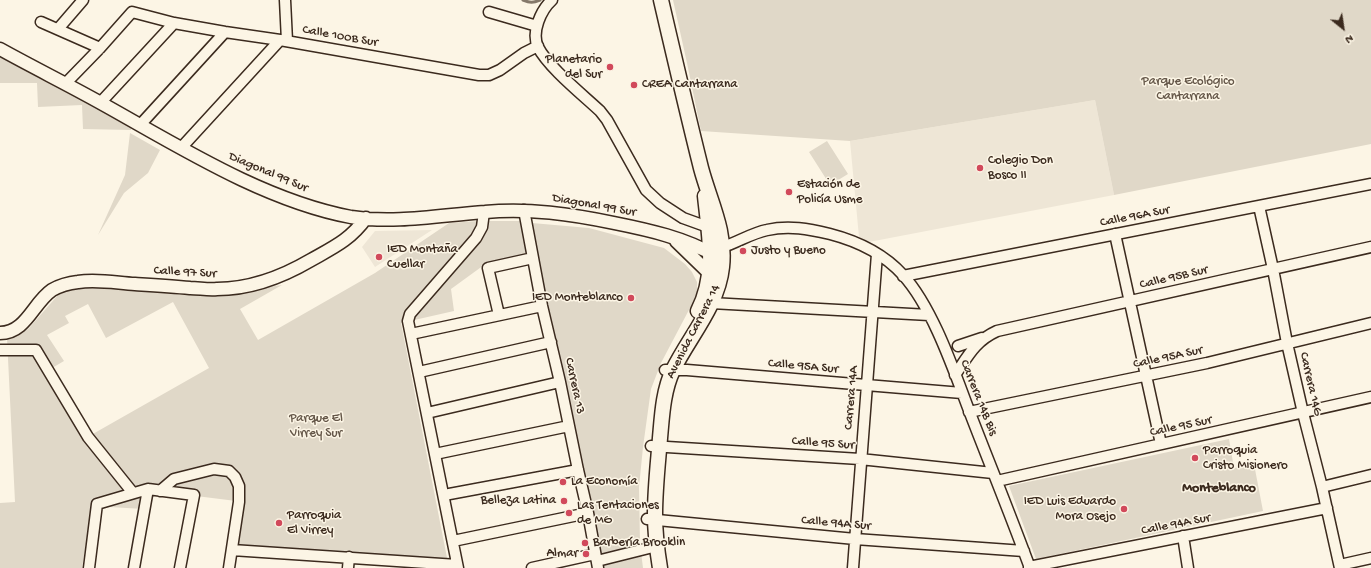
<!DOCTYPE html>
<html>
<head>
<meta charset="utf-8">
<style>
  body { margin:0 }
  #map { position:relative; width:1371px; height:568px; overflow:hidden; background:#fcf5e5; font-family:"Gochi Hand",sans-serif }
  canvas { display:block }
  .north { position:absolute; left:1323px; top:8px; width:40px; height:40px; -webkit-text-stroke:3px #fcf5e5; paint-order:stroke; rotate:150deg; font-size:11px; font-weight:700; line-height:16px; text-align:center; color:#3b2a1e }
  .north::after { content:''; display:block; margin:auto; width:14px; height:18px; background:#3b2a1e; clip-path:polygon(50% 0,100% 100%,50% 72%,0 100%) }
</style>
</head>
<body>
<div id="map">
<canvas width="1371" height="568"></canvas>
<div class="north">N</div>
</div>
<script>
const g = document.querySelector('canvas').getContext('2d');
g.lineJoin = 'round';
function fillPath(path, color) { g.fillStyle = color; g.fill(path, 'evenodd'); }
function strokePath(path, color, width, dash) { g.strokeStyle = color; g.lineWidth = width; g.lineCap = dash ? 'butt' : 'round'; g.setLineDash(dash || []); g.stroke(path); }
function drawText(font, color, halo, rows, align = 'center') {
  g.font = font + ' "Gochi Hand",sans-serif'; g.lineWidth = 3; g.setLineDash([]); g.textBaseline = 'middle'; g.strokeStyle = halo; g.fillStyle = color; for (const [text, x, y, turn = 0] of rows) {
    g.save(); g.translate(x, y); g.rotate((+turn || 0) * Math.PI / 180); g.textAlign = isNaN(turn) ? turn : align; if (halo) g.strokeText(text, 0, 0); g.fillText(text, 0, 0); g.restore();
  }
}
const built = new Path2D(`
  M1095 100 1114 195 869 242 859 237 850 141Z
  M432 230 375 267 362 247 375 231Z`);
const green = new Path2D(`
  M673 0H1371V144L1114 195 1095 100 850 141 701 131 687 63Z
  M0 57 131 126V130L83 129 82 105 38 107 37 83H0Z
  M130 133 160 150 148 173 124 193 98 235 125 175Z
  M827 141 848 174 830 185 809 152Z
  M478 221H523L528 257 484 265 451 289 454 311 401 323 449 568H411L405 559 237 546 244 502 148 490 144 509 92 506 82 568H0V503L15 502 7 338 21 334 29 328 58 295 68 290 94 286 247 290 282 285 240 309 258 340 375 273 449 223ZM173 302 209 368 91 435 52 368 64 361 47 335 69 323 65 316 88 304 106 338Z
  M532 223 589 228 664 248 685 264 692 272 697 282V292L691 306 661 363 651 389 643 447 639 487 640 544 643 568H602L561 378Z
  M1229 439 1234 468 1254 464 1263 511 1036 559 1009 486Z`);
const stream = new Path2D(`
  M523 0C530 3 533 3 540 0`);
const minor = new Path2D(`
  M285 0 287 41
  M552 0C541 10 531 32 538 47 548 67 583 95 600 111L607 120 646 190 660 203 683 218 708 227
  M489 12 537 26
  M41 22 100 48
  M58 29 83 0
  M66 83 100 48 132 12 174 23 225 32 280 40 479 75H489L500 70 524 53 538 46
  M101 102 174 23
  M140 125 225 32
  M181 148 280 40
  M1259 206 1273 269 1287 343 1303 413 1322 487 1340 568
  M524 210 542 306 560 382 578 470 588 513 598 568
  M1115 234 1161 444
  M723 247C738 242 752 233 767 230 789 225 809 229 830 234 857 241 884 254 903 275 933 308 954 371 970 413 990 465 1011 516 1030 568
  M903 276 1371 184
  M711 303 929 315
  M499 315 488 268 533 258
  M411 334 542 306
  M958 346 982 338
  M0 350H36L88 437 133 493
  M665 370H687L962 393
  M419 372 551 342
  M955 375C968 356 975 341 997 331L1371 247
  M969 412 1207 363 1371 323
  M427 413 560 382
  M651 446 860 459 993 473
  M435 454 569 426
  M997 481 1371 397
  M1322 487 1371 475
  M160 491 174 479 214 469 229 471 235 477 239 486V502L229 568
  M444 495 578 470
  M647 519 855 539 1024 551
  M1183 536 1188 568
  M453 541 588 513
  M232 550 457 565
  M597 561 657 546
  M1340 565 1371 558
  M1029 567 1327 508
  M89 568 97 504 148 489 194 495 180 568
  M134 568 148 489
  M348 568 349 557
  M458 568 408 321 410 314 476 238 482 227 484 212
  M532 568 595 554
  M853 568 877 254`);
const tertiary = new Path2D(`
  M0 49C36 69 73 87 108 107 183 149 266 201 351 217 395 224 441 215 485 212 529 208 571 214 614 223 649 230 685 238 716 256
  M676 241 709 273 715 277
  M0 333C26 333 33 303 52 290 59 286 69 283 78 282 97 279 117 283 135 284 153 285 172 286 190 288 199 288 208 290 217 289 251 289 282 277 311 260 334 247 350 240 366 218`);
const secondary = new Path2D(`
  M698 311C717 274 709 235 705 196
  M660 568C657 550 655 532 655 514 655 489 658 463 660 438 662 416 663 391 673 370 689 337 718 306 722 267 726 230 710 202 701 168 687 112 674 56 661 0`);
const markers = [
  [610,67,4,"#d1495b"],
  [634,85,4,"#d1495b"],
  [980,168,4,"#d1495b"],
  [789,192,4,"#d1495b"],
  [743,251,4,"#d1495b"],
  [379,257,4,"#d1495b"],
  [631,298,4,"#d1495b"],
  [1195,458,4,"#d1495b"],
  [563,482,4,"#d1495b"],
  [564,501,4,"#d1495b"],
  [1124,509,4,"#d1495b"],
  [569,513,4,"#d1495b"],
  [279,523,4,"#d1495b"],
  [585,543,4,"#d1495b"],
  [586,554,4,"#d1495b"]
];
const streetNames = [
  ["Calle 100B Sur",340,37,10],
  ["Diagonal 99 Sur",268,173,23],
  ["Diagonal 99 Sur",594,206,10],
  ["Calle 96A Sur",1135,217,-11],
  ["Calle 97 Sur",185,273,3],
  ["Calle 95B Sur",1174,278,-13],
  ["Avenida Carrera 14",694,332,-63],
  ["Calle 95A Sur",1168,358,-12],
  ["Calle 95A Sur",803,367,5],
  ["Carrera 14G",1310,384,77],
  ["Carrera 13",574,386,78],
  ["Carrera 14A",852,398,-85],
  ["Carrera 14B Bis",978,398,68],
  ["Calle 95 Sur",1181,427,-12],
  ["Calle 95 Sur",823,444,4],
  ["Calle 94A Sur",836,524,5],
  ["Calle 94A Sur",1176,525,-11]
];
const poiNames = [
  ["Planetario",602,60,"right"],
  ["del Sur",602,75,"right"],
  ["CREA Cantarrana",642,85],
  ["Colegio Don",988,161],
  ["Bosco II",988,176],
  ["Estación de",797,185],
  ["Policía Usme",797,200],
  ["IED Montaña",387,250],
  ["Cuellar",387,265],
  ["Justo y Bueno",751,251],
  ["IED Monteblanco",623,298,"right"],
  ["Parroquia",1203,451],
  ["Cristo Misionero",1203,466],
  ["La Economía",571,482],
  ["Belleza Latina",556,501,"right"],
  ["IED Luis Eduardo",1116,502,"right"],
  ["Mora Osejo",1116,517,"right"],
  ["Las Tentaciones",577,506],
  ["de MG",577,521],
  ["Parroquia",287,516],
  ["El Virrey",287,531],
  ["Barbería Brooklin",593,543],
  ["Almar",578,554,"right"]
];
const parkNames = [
  ["Parque Ecológico",1188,82],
  ["Cantarrana",1188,97],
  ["Parque El",316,419],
  ["Virrey Sur",316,434]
];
const neighbourhoodNames = [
  ["Monteblanco",1219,489]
];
fillPath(built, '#eee6d6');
fillPath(green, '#e0d8c8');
strokePath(stream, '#85796b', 3);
strokePath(minor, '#3b2a1e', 13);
strokePath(tertiary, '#3b2a1e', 15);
strokePath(secondary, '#3b2a1e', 17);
strokePath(minor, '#fcf5e5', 10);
strokePath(tertiary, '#fcf5e5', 12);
strokePath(secondary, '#fcf5e5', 14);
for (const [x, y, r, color] of markers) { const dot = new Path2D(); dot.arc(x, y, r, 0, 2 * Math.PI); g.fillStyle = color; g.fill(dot); strokePath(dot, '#fcf5e5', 1.5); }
drawText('13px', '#3b2a1e', '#fcf5e5', streetNames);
drawText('13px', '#3b2a1e', '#fcf5e5', poiNames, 'left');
drawText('13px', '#645648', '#fcf5e5', parkNames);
drawText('bold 14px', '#3b2a1e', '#fcf5e5', neighbourhoodNames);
</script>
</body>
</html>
